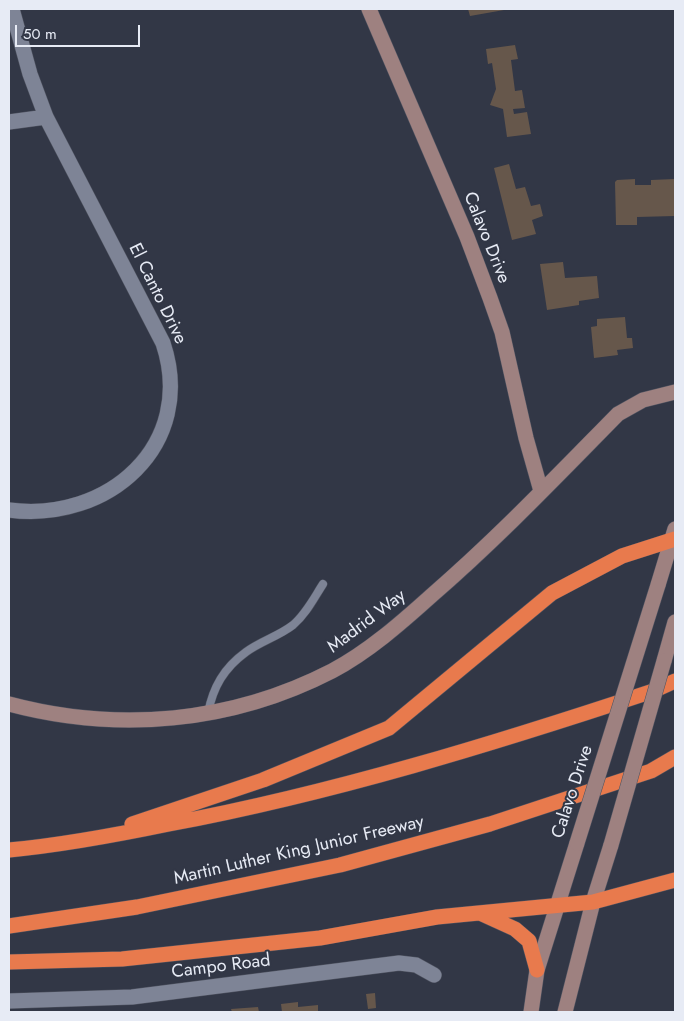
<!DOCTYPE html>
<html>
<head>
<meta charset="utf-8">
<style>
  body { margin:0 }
  #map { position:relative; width:684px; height:1021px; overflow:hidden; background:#323746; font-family:Jost,sans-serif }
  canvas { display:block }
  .frame { position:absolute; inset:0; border:10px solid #e7ebf5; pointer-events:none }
  .scale { position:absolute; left:15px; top:25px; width:125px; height:22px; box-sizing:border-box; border:2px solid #e7ebf5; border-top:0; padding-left:6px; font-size:15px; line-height:18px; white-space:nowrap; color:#e7ebf5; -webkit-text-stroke:4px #323746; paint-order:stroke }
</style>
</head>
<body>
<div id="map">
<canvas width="684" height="1021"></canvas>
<div class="frame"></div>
<div class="scale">50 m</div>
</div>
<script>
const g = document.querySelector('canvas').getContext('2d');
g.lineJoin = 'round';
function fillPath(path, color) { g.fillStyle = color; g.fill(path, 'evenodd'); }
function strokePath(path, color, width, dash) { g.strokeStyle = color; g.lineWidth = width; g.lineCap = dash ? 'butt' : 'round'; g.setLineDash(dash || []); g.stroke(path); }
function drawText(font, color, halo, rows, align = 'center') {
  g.font = font + ' Jost,sans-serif'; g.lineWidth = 4; g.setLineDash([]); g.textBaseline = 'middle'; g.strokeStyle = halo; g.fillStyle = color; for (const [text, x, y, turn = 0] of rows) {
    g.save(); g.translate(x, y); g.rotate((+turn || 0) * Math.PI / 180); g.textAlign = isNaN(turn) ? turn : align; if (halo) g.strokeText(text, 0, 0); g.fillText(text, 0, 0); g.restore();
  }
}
const building = new Path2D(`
  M468 9H504V10L470 16Z
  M515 45 518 59 511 60 515 91 522 90 525 108 513 109 514 114 527 112 531 134 507 137 503 109 490 105 496 89 492 63 488 64 486 49Z
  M509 164 516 189 525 187 531 206 540 204 543 216 532 220 536 234 512 240 494 168Z
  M635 179V185H651V180L675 179V216L637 217V225H616L615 182 617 180Z
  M563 262 565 278 597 276 599 298 579 301V305L547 310 540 264Z
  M625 317 627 338H632L633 348 617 350 618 355 594 358 591 327 597 326V319Z
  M375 993 376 1008 368 1009 366 994Z
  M298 1002V1007L318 1005V1012H282L281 1004Z
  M258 1007 259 1012H232L231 1009Z`);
const lane = new Path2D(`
  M208 713C213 687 224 668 246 652 261 641 279 636 293 625 306 614 314 598 323 584`);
const street = new Path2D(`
  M9 122 46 117
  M9 510C108 523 197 445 163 343L46 117 30 74 12 9
  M9 1001 132 997 399 963 416 965 434 975`);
const secondary = new Path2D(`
  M369 9 467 237 490 298 502 332 526 438 541 491
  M658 585 675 529
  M664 661 675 622
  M9 704C118 733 231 723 332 671 368 652 401 623 431 596 497 539 557 476 618 414L643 400 675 392
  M531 1012 537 970 577 843
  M565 1012 593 902 611 845`);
const highway = new Path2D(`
  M132 824 263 780 389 728 552 593 622 556 675 539
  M9 850C63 845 116 835 169 824 334 793 493 744 653 691L675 681
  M482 914 515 929 529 941 537 970
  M9 926 137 907 340 865 490 824 651 771 675 757
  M9 962 122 959 320 938 437 917 593 902 675 880`);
const secondaryBridge = new Path2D(`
  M577 843 658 585
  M611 845 664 661`);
const streetNames = [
  ["Calavo Drive",486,238,68],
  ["El Canto Drive",157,294,64],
  ["Madrid Way",367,622,-37],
  ["Calavo Drive",573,792,-72],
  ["Martin Luther King Junior Freeway",299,851,-13],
  ["Campo Road",221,967,-7]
];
fillPath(building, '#66574b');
strokePath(lane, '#4f5360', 9);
strokePath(street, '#4f5360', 16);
strokePath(secondary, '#4f5360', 16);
strokePath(highway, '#4f5360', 16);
strokePath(lane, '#7e8496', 8);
strokePath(street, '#7e8496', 15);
strokePath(secondary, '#9e8180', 15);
strokePath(highway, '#e87a4d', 15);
strokePath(secondaryBridge, '#4f5360', 16, []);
strokePath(secondaryBridge, '#9e8180', 15);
drawText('18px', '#e7ebf5', '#323746', streetNames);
</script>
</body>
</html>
